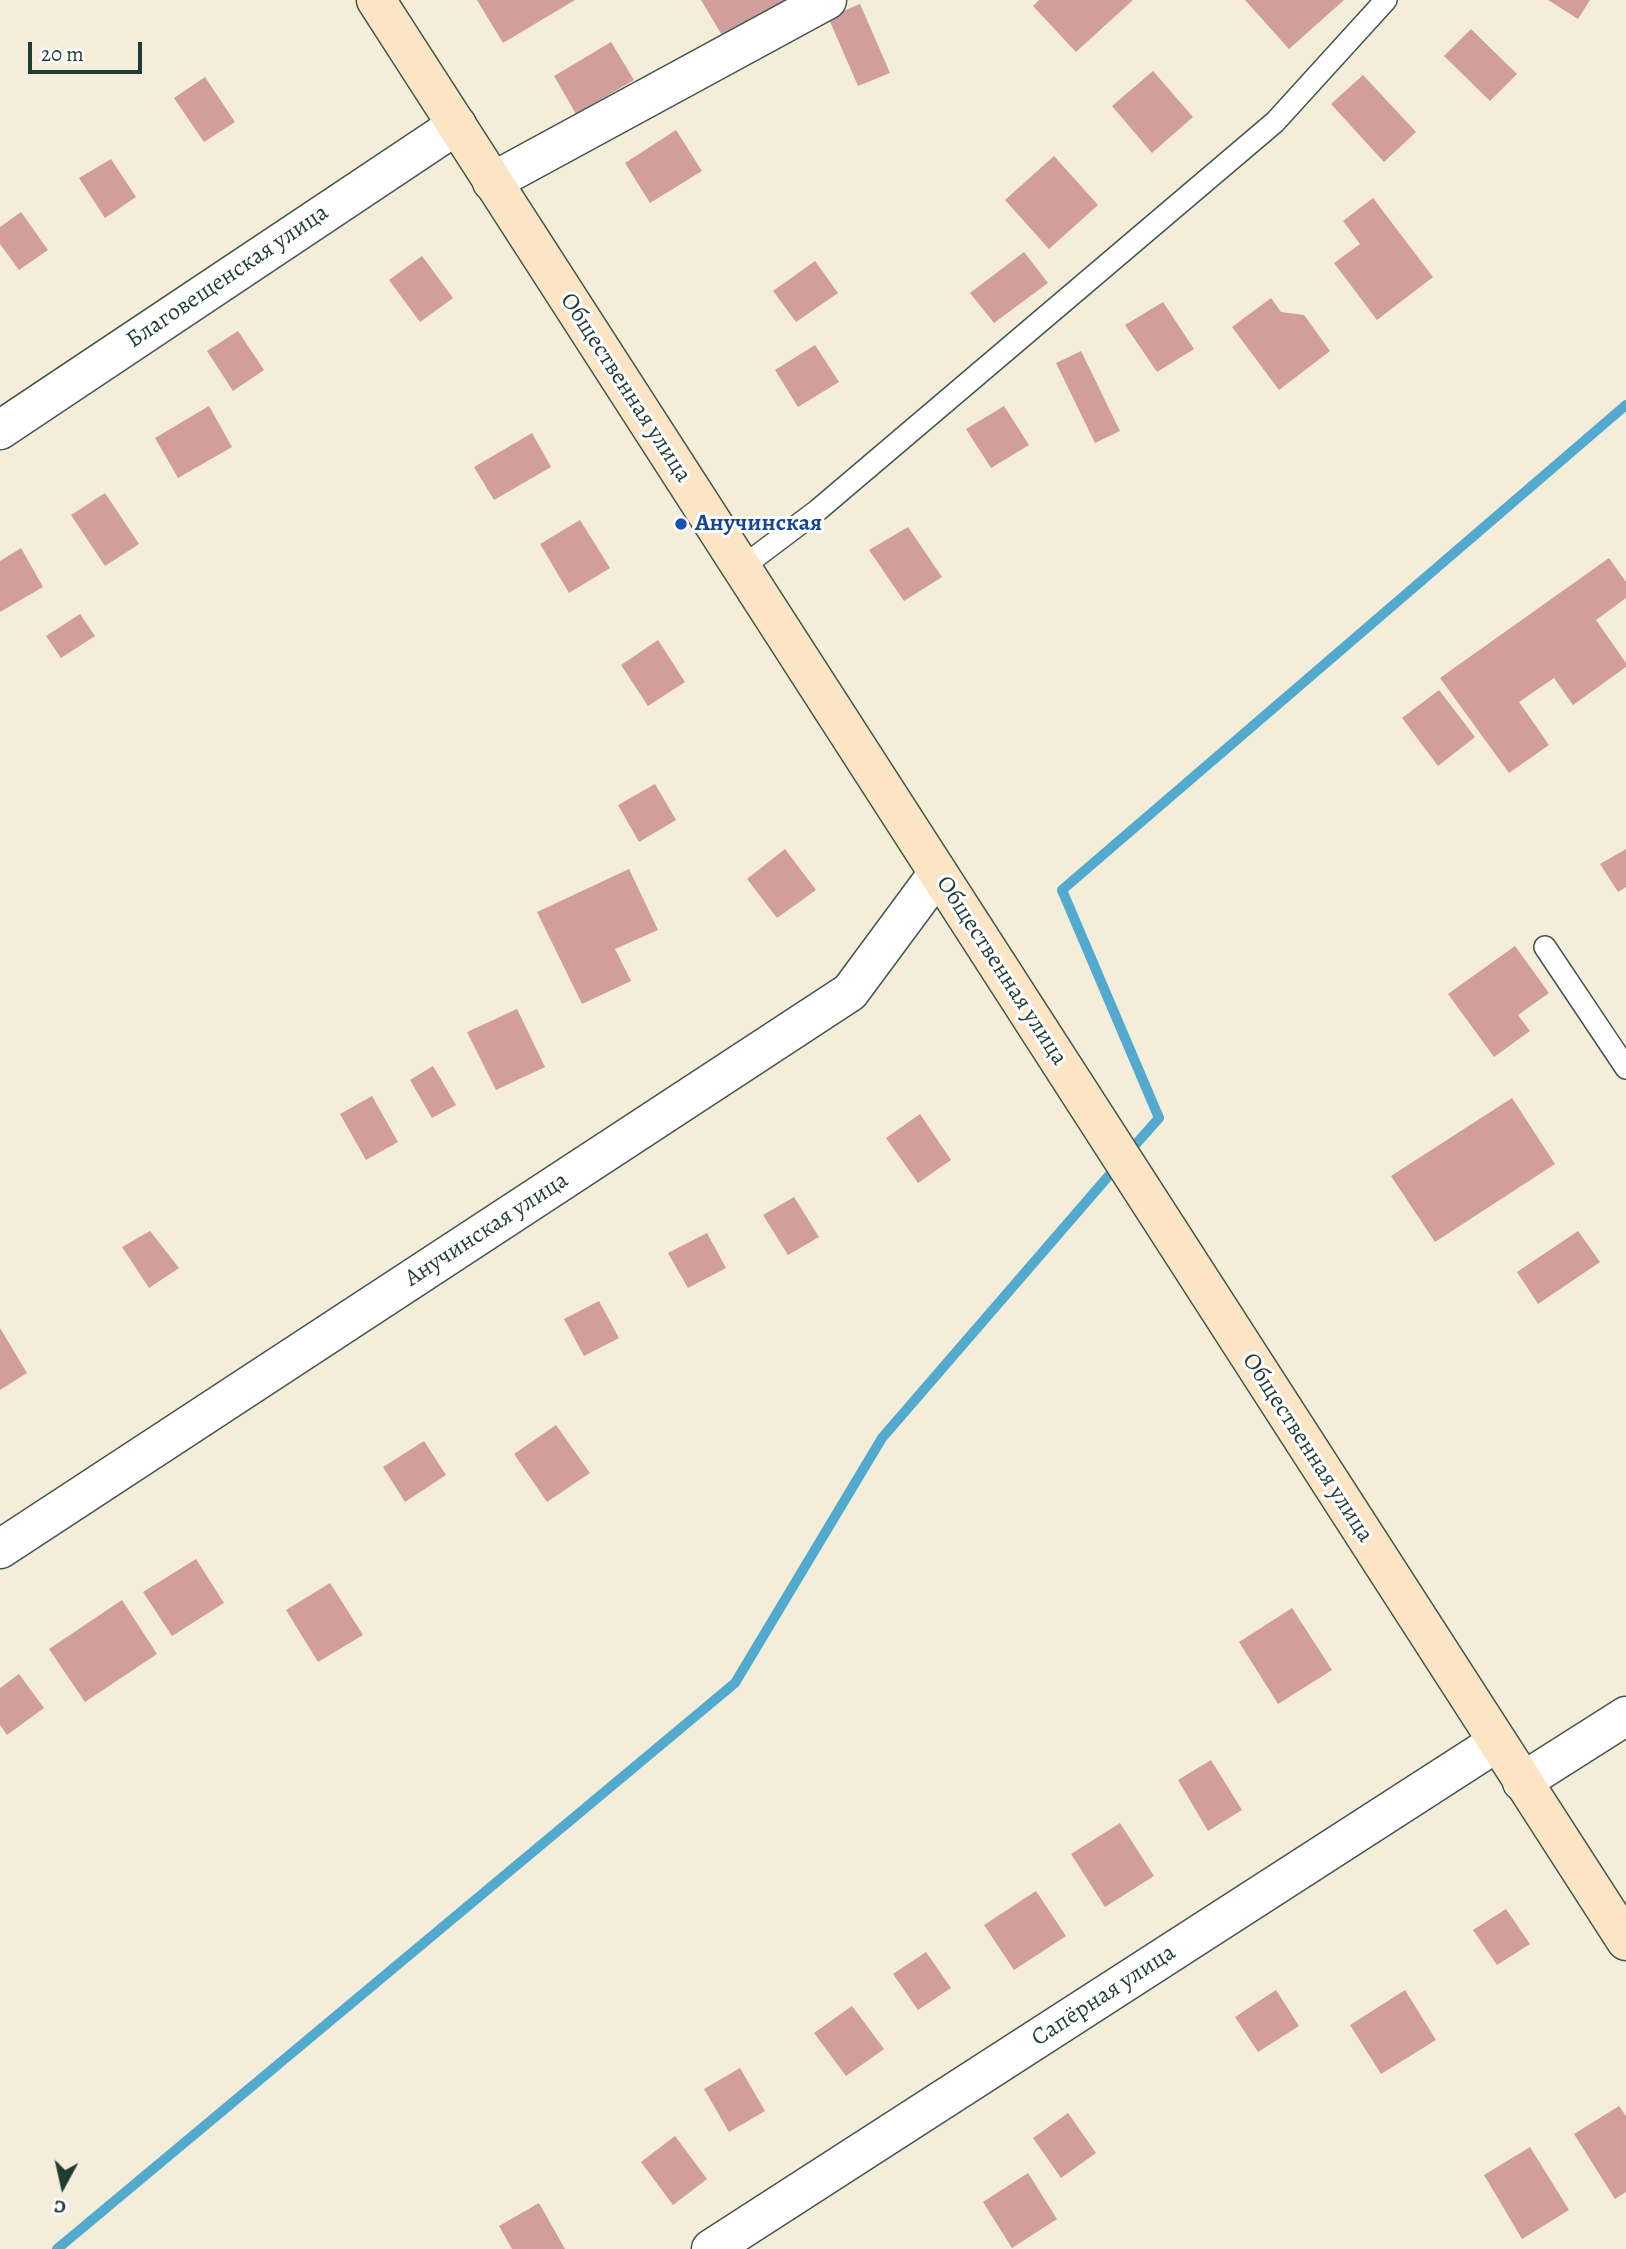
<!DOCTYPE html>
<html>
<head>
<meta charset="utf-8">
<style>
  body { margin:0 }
  #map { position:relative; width:1626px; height:2249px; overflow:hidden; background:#f4edda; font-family:Alegreya,serif }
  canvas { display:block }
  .north { position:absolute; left:28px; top:2151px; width:70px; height:70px; -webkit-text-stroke:5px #fff; paint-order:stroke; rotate:188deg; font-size:19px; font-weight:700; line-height:28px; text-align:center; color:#1f3d34 }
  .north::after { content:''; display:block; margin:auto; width:24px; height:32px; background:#1f3d34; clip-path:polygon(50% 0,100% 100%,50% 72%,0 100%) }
  .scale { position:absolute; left:28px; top:42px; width:114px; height:32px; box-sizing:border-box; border:4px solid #1f3d34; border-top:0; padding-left:9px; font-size:21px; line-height:24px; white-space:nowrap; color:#1f3d34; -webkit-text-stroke:5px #fff; paint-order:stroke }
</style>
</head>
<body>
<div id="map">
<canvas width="1626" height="2249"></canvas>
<div class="north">С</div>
<div class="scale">20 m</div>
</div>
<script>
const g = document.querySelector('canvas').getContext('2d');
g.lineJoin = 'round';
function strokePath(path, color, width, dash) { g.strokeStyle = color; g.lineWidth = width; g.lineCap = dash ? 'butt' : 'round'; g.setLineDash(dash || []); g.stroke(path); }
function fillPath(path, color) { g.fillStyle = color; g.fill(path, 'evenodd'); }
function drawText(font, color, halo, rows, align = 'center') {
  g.font = font + ' Alegreya,serif'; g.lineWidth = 6; g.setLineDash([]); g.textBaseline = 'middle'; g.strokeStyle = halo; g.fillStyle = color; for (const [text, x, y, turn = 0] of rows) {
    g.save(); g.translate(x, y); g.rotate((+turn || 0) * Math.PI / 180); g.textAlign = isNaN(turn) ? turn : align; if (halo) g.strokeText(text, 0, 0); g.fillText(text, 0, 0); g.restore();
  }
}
const stream = new Path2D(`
  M1128 1153 1159 1118 1062 890 1626 405
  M57 2249 735 1683 882 1438 1118 1165`);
const building = new Path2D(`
  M477 0H575L503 43Z
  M701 0H785L723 37Z
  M1039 0H1133L1076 52 1033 6Z
  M1245 0H1344L1289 49Z
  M1548 0H1590L1578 19Z
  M860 4 890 73 858 86 828 17Z
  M1471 29 1517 74 1490 101 1444 56Z
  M611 42 634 80 576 114 554 76Z
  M1153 71 1193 117 1152 153 1112 106Z
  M1363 75 1416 132 1384 162 1331 104Z
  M205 77 235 122 204 142 174 98Z
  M676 130 702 171 650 203 625 163Z
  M1054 156 1098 205 1049 249 1005 200Z
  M111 159 136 197 105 218 79 178Z
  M1373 198 1433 277 1377 320 1334 263 1360 244 1343 221Z
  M21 212 48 250 19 270 0 244V227Z
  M1024 252 1048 283 994 323 970 293Z
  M422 256 453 298 420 322 389 280Z
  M815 261 838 293 796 322 773 291Z
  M1271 298 1281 312 1304 315 1330 351 1279 390 1232 327Z
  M1163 302 1194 349 1157 372 1125 325Z
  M238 331 264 370 233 391 207 351Z
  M815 345 839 382 798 407 775 370Z
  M1081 351 1120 431 1095 443 1056 363Z
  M209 406 232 447 178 478 155 438Z
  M1004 406 1029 445 991 468 966 429Z
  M532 433 551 467 494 500 474 467Z
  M105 493 139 544 105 566 71 515Z
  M580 520 610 568 569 593 540 544Z
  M908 527 942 577 904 601 869 550Z
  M21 548 43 587 0 612V561Z
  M1609 558 1626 582V598L1596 620 1626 663V667L1573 705 1554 678 1519 702 1549 745 1509 773 1440 678Z
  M80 614 95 636 61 658 46 636Z
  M658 640 685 682 648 706 621 665Z
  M1439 690 1475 737 1438 766 1402 718Z
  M655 784 676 820 639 842 618 805Z
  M785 849 816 890 777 918 747 879Z
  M1626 849V887L1618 892 1600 864Z
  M629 869 658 930 615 949 631 981 582 1004 537 912Z
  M1515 946 1549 993 1518 1015 1530 1031 1494 1057 1448 994Z
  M517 1009 545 1067 496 1090 467 1032Z
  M433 1066 456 1105 432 1118 410 1080Z
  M372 1096 398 1142 366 1160 340 1114Z
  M1512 1098 1555 1164 1435 1242 1391 1176Z
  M920 1114 951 1160 918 1183 886 1138Z
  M794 1197 819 1237 788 1255 763 1215Z
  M150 1231 179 1268 149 1288 122 1247Z
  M1578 1231 1600 1262 1538 1304 1517 1272Z
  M707 1233 726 1268 688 1288 668 1253Z
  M599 1301 619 1338 584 1356 564 1319Z
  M0 1328 27 1373 0 1390Z
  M556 1425 590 1473 547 1502 514 1454Z
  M424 1441 446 1475 405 1502 383 1467Z
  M196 1559 224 1603 172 1636 143 1592Z
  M330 1583 363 1635 318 1662 286 1610Z
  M122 1600 157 1654 85 1702 49 1649Z
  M1292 1608 1332 1670 1278 1704 1239 1642Z
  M19 1674 44 1708 7 1735 0 1725V1688Z
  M1211 1760 1242 1810 1208 1831 1178 1780Z
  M1120 1823 1154 1876 1105 1907 1071 1854Z
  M1036 1891 1066 1936 1014 1970 984 1925Z
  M1506 1909 1530 1944 1497 1965 1473 1930Z
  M926 1952 951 1988 918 2010 893 1974Z
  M1276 1990 1299 2026 1258 2052 1235 2017Z
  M1405 1990 1436 2040 1381 2074 1350 2025Z
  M852 2006 884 2049 846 2076 814 2033Z
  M740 2068 765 2111 729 2132 704 2089Z
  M1619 2106 1626 2116V2192L1615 2199 1574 2134Z
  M1068 2113 1096 2153 1061 2178 1033 2138Z
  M675 2136 707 2179 673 2205 641 2162Z
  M1530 2147 1569 2210 1522 2239 1484 2175Z
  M1028 2173 1057 2219 1012 2248 983 2202Z
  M539 2203 565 2249H512L499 2226Z`);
const lane = new Path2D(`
  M741 568 818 510 1275 122 1386 0
  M1545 947 1626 1068`);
const street = new Path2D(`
  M492 182 827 0
  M0 430 457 125
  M0 1549 850 992 938 873
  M1522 1782 1626 1716
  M711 2249 1496 1743`);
const secondary = new Path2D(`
  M376 0 1626 1941`);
const markers = [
  [681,524,7,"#1a4fb4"]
];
const streetNames = [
  ["Благовещенская улица",228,277,-34],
  ["Общественная улица",625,388,57],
  ["Общественная улица",1001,971,57],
  ["Анучинская улица",487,1230,-33],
  ["Общественная улица",1307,1448,57],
  ["Сапёрная улица",1104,1996,-33]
];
const transitNames = [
  ["Анучинская",695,524]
];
strokePath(stream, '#53aacf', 10);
fillPath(building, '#d29e9d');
strokePath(lane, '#3f574d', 24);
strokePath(street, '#3f574d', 41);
strokePath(secondary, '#3f574d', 41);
strokePath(lane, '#fff', 21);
strokePath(street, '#fff', 38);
strokePath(secondary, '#fce5c4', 38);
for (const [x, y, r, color] of markers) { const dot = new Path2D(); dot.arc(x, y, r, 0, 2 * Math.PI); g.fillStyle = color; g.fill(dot); strokePath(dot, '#fff', 2.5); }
drawText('24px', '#1f3d34', '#fff', streetNames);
drawText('bold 24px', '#164399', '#fff', transitNames, 'left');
</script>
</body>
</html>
